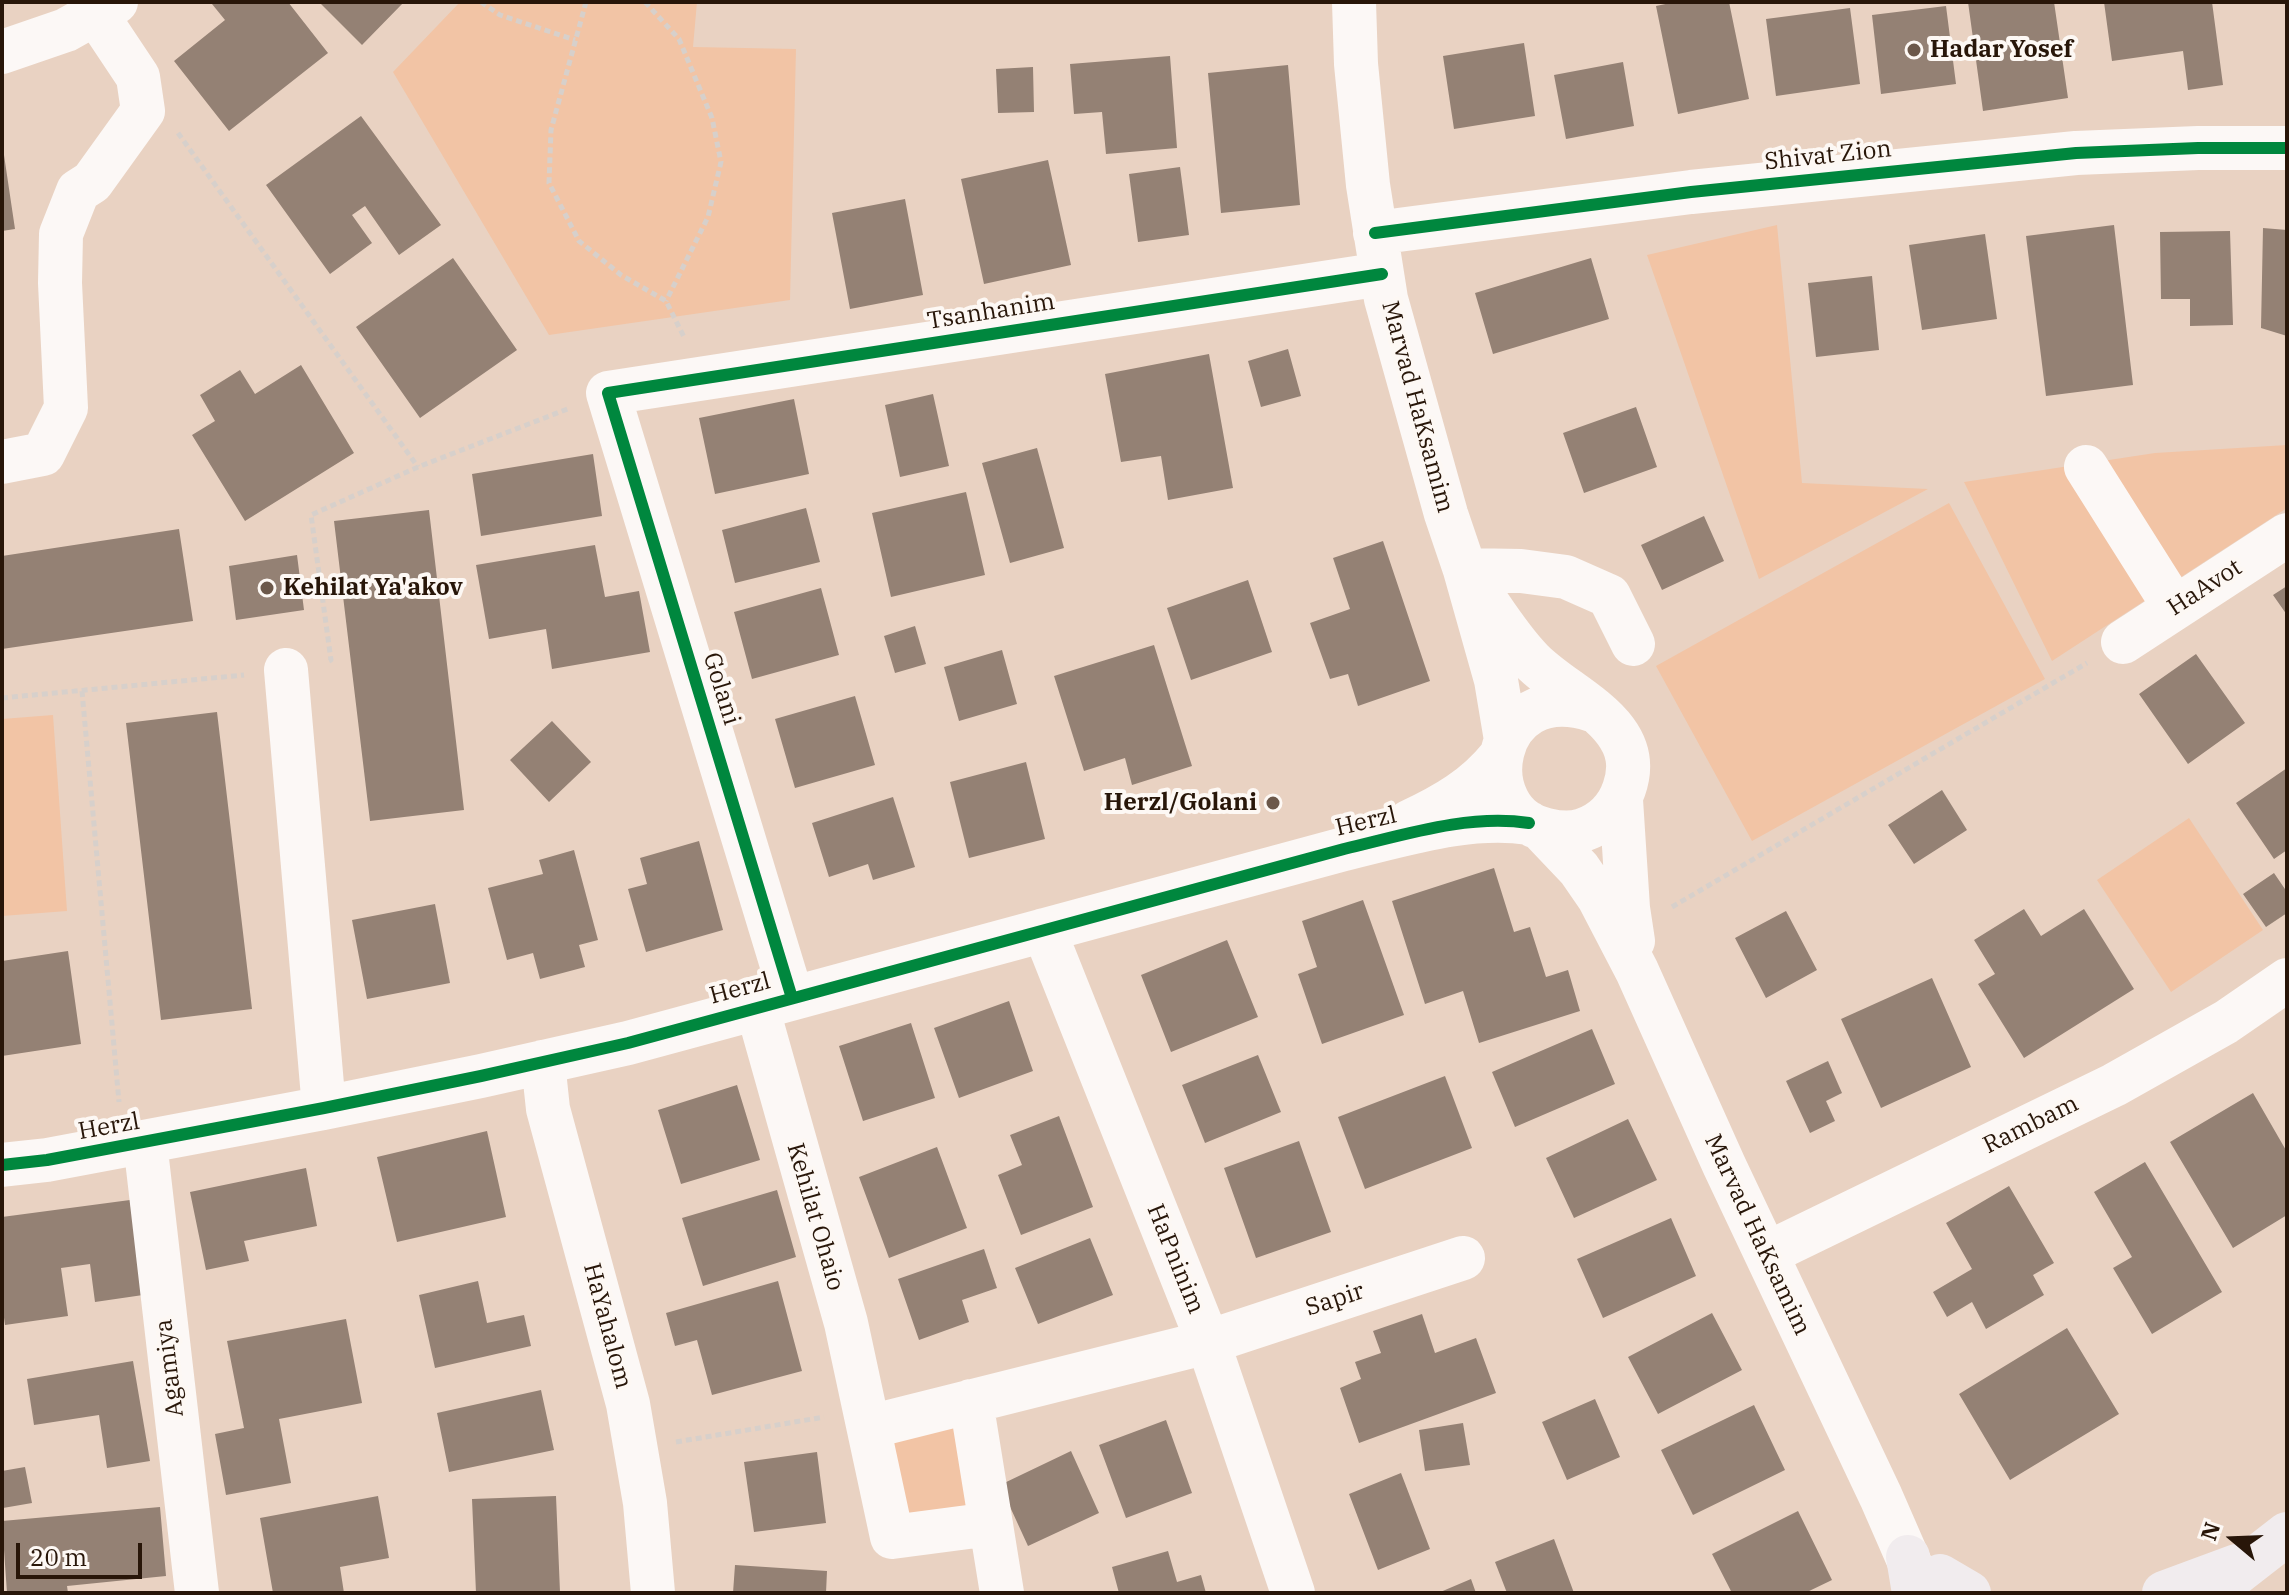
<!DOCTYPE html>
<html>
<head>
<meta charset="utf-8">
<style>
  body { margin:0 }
  #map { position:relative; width:2289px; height:1595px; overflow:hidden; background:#e9d2c2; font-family:"IBM Plex Serif",serif }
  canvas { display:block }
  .frame { position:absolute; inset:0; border:4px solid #281609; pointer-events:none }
  .north { position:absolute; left:2193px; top:1499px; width:80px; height:80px; -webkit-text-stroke:6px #fdf8f4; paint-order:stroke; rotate:289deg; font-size:22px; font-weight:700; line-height:32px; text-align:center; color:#281609 }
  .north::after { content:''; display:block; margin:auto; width:28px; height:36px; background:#281609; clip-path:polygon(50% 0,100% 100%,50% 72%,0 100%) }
  .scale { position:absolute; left:16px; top:1543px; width:126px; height:36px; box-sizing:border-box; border:4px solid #281609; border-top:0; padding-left:10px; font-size:24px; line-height:28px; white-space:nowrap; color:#281609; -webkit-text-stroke:6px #fdf8f4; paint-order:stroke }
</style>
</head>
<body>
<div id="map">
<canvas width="2289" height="1595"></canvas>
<div class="frame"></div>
<div class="north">N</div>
<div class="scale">20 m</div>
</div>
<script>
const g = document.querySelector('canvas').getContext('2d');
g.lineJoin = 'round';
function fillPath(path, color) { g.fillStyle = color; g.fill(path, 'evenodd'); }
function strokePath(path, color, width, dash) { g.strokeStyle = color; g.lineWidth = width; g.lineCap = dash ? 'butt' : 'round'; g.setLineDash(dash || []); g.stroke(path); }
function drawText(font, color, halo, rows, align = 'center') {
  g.font = font + ' "IBM Plex Serif",serif'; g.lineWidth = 8; g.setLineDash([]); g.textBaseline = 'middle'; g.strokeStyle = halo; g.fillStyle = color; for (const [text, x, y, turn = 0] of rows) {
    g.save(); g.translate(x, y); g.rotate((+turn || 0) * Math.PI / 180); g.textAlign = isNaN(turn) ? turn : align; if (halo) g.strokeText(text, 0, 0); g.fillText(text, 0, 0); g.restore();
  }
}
const green = new Path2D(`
  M460 2H697L693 47 796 49 790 300 549 335 393 72Z
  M1777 225 1802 483 1928 489 1759 579 1647 255Z
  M2287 445V508L2052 661 1964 482 2155 453Z
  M1949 503 2045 679 1752 841 1656 666Z
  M53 715 67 911 2 916V719Z
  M2189 818 2263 930 2171 992 2097 880Z
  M971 1401 991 1524 892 1537 869 1427Z`);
const building = new Path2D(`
  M215 2H288L328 53 229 131 174 61 225 20 212 4Z
  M319 2H404L362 45Z
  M1675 2H1729L1749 99 1678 114 1656 6Z
  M1968 2H2054L2068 98 1983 111Z
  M2104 2H2212L2223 85 2188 90 2183 51 2112 61Z
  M1946 6 1956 84 1881 94 1872 15Z
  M1850 8 1860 84 1776 96 1766 19Z
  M1524 43 1535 116 1454 129 1443 56Z
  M1170 56 1177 148 1106 154 1102 112 1074 114 1070 64Z
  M1623 62 1634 126 1566 139 1554 75Z
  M1288 65 1300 205 1221 213 1208 73Z
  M1033 67 1034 112 998 113 996 69Z
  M361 116 441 225 399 255 365 206 352 215 372 243 330 274 266 185Z
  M2 155H4L15 229 2 231Z
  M1048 160 1071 265 984 284 961 179Z
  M1180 167 1189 235 1138 242 1129 174Z
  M905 199 923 295 850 309 832 213Z
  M2114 225 2133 385 2046 396 2026 236Z
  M2263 228 2287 230V336L2261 328Z
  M2230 231 2233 325 2190 326V299H2161L2160 232Z
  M1985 234 1997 319 1922 330 1909 245Z
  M453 258 517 350 420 418 356 327Z
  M1591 258 1609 319 1493 354 1475 293Z
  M1872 276 1879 350 1816 357 1808 283Z
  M1288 349 1301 396 1261 407 1248 361Z
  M1209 354 1233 488 1168 500 1161 456 1121 462 1105 374Z
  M301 365 354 453 245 521 192 435 215 421 200 395 240 370 255 394Z
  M933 394 949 466 900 477 885 405Z
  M794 399 809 474 715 494 699 418Z
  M1636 407 1657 467 1584 493 1563 433Z
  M1037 448 1064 548 1010 563 982 463Z
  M593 454 602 516 481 536 472 474Z
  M966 492 985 575 891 597 872 513Z
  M806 508 820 562 735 583 722 530Z
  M429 510 464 810 370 821 334 521Z
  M1704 516 1724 561 1662 590 1641 545Z
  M179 529 193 621 2 649V556Z
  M1383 541 1430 681 1358 706 1348 674 1330 679 1310 623 1350 609 1333 558Z
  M595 545 605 597 639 591 650 652 552 669 546 629 489 639 476 565Z
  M297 555 304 610 236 620 229 566Z
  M1248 580 1272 652 1191 680 1167 608Z
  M2287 586V615L2273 595Z
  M821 588 839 655 752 679 734 612Z
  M915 626 926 664 895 673 884 636Z
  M1154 645 1192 766 1132 785 1125 758 1084 771 1054 676Z
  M1002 650 1017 704 959 721 944 667Z
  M2196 654 2245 723 2188 764 2139 694Z
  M855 696 875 765 795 788 775 719Z
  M217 712 252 1009 161 1020 126 723Z
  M552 721 591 762 549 802 510 760Z
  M1026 762 1045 839 969 858 950 782Z
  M2287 768V850L2274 859 2236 803Z
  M1942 790 1967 830 1914 864 1888 825Z
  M893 797 915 867 873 880 868 864 829 877 812 823Z
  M699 841 723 930 646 952 628 889 647 884 640 858Z
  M574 850 598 940 579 945 585 967 540 979 533 953 507 960 488 888 543 874 539 860Z
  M1494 868 1514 932 1530 927 1546 977 1568 970 1580 1011 1479 1043 1463 991 1425 1004 1392 901Z
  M2274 873 2287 892V913L2266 927 2243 894Z
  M1363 900 1404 1015 1322 1044 1298 974 1317 967 1302 921Z
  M435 904 450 983 367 999 352 920Z
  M2024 909 2041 936 2084 909 2134 989 2024 1058 1978 984 1995 974 1974 940Z
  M1786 911 1817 970 1766 998 1735 938Z
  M1227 940 1258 1017 1171 1052 1141 975Z
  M68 951 81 1044 2 1056V961Z
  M1932 978 1971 1067 1881 1108 1841 1019Z
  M1009 1001 1033 1071 959 1098 934 1028Z
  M911 1023 935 1098 863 1121 839 1046Z
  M1592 1029 1615 1084 1515 1127 1492 1072Z
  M1258 1055 1281 1112 1205 1143 1182 1085Z
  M1828 1061 1842 1093 1826 1101 1835 1121 1810 1133 1786 1081Z
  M1445 1076 1472 1148 1365 1189 1338 1117Z
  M737 1085 760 1160 681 1184 658 1110Z
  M2253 1093 2287 1152V1215L2233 1248 2170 1142Z
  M1059 1116 1093 1207 1021 1235 998 1175 1022 1165 1010 1135Z
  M1628 1119 1657 1180 1574 1218 1546 1158Z
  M487 1131 506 1217 397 1242 377 1157Z
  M1299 1141 1331 1232 1256 1258 1224 1168Z
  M937 1147 967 1228 889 1258 859 1177Z
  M2145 1162 2222 1292 2152 1334 2113 1268 2132 1257 2094 1192Z
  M306 1168 317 1226 244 1241 249 1261 206 1270 190 1192Z
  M2009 1186 2054 1263 2033 1275 2044 1295 1986 1329 1972 1302 1947 1317 1933 1292 1972 1269 1946 1223Z
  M777 1190 796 1257 703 1286 682 1218Z
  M130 1200 143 1295 95 1302 90 1264 61 1268 68 1316 5 1325 2 1303V1217Z
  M1671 1218 1696 1276 1603 1318 1577 1259Z
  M1090 1238 1113 1295 1038 1324 1015 1268Z
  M984 1249 997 1288 962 1300 969 1322 919 1340 898 1279Z
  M478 1281 487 1323 524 1315 531 1346 435 1368 419 1295Z
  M778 1281 802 1371 712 1395 697 1340 675 1346 666 1313Z
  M1712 1313 1742 1370 1658 1414 1628 1357Z
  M1422 1314 1435 1353 1476 1338 1496 1393 1359 1443 1340 1388 1361 1379 1355 1362 1381 1353 1373 1331Z
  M346 1319 362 1403 279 1419 291 1483 226 1495 215 1434 244 1428 227 1341Z
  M2067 1328 2119 1414 2010 1480 1959 1394Z
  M133 1361 150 1461 107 1468 99 1415 34 1425 27 1379Z
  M541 1390 554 1450 449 1472 437 1413Z
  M1595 1399 1620 1457 1567 1480 1542 1422Z
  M1754 1405 1785 1470 1693 1515 1661 1450Z
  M1166 1420 1192 1493 1126 1518 1099 1445Z
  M1463 1423 1470 1465 1425 1471 1419 1430Z
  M1071 1451 1099 1513 1028 1546 1000 1485Z
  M817 1452 826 1523 754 1532 744 1462Z
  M25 1467 32 1503 3 1508 2 1471Z
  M1401 1473 1430 1549 1378 1570 1349 1494Z
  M378 1496 389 1558 340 1567 344 1593H273L260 1518Z
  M556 1496 560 1592 476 1593 472 1499Z
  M160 1507 166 1576 67 1586 68 1593H7L2 1521Z
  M1798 1511 1832 1580 1805 1593H1732L1712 1554Z
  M1554 1539 1574 1593H1507L1495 1562Z
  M1168 1551 1177 1582 1201 1575 1206 1593H1119L1112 1567Z
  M735 1565 827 1571 826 1593H733Z
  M1471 1579 1476 1593H1438Z`);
const path = new Path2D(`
  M481 2 500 15 575 40
  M586 2 551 130 549 183 579 241 621 275 666 301 685 339
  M645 2 679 39 712 118 721 162 708 217 666 301
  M178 133 418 467
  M329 661 331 660 311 515 418 467 570 408
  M82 691 119 1102
  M2 698 244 675
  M1672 907 2087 663
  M676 1442 824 1417`);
const minor = new Path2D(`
  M1354 2 1356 64 1368 185 1386 299 1446 514 1465 570 1496 680 1506 740
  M2 52 66 30 116 2
  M1375 233 1691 192 2076 153 2198 148H2287
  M2 462 43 454 66 408 60 283 61 234 78 191 92 182 143 111 138 77 96 14
  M2086 467 2175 608
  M1465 570 1521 571 1566 577 1609 596 1633 644
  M1480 592C1496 615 1512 641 1532 661 1568 698 1647 724 1624 789 1617 810 1603 823 1583 830 1571 834 1559 833 1547 830 1471 815 1489 677 1592 710
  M2123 642 2287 535
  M286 670 324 1108
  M1621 800 1628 908 1633 941
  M1409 822C1445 805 1475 788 1500 757
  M1541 829 1579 869 1599 898 1637 971 1724 1165 1881 1497 1922 1591
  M1044 930 1208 1342 1293 1593
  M792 998 608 393 1382 274
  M757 1007 846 1323 892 1537 991 1524
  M543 1062 548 1109 628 1404 645 1503 653 1593
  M145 1142 197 1593
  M2 1165 47 1160 324 1108 481 1076 628 1043 1344 849C1404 835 1467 814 1529 823
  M1766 1254 2114 1085 2226 1022 2287 980
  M971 1401 1002 1593
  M869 1427 1208 1342 1463 1258`);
const major = new Path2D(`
  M1908 1557 1914 1593
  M1940 1576 1969 1593
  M2164 1593 2237 1566
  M2211 1593 2287 1534`);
const cycleway = new Path2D(`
  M1375 233 1691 192 2076 153 2198 148H2287
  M792 998 608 393 1382 274
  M2 1165 47 1160 324 1108 481 1076 628 1043 1344 849C1404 835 1467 814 1529 823`);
const markers = [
  [1914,50,8,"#6c584a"],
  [267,588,8,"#6c584a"],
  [1273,803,8,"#6c584a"]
];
const poiNames = [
  ["Hadar Yosef",1930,50],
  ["Kehilat Ya'akov",283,588],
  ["Herzl/Golani",1257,803,"right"]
];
const streetNames = [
  ["Shivat Zion",1828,156,-6],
  ["Tsanhanim",991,312,-9],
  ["Marvad HaKsamim",1417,407,75],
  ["HaAvot",2205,588,-33],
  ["Golani",721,689,73],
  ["Herzl",1366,822,-13],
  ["Herzl",740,989,-15],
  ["Rambam",2031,1125,-26],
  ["Herzl",109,1127,-10],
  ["Kehilat Ohaio",815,1217,74],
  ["Marvad HaKsamim",1757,1235,65],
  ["HaPninim",1175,1259,68],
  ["Sapir",1335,1300,-18],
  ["HaYahalom",607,1326,75],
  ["Agamiya",170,1368,-97]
];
fillPath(green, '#f2c4a5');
fillPath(building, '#948174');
strokePath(path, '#d7d0cb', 5, [6, 4]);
strokePath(minor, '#fcf8f6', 44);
strokePath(major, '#f1ecee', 44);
strokePath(cycleway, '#00873e', 12);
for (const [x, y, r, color] of markers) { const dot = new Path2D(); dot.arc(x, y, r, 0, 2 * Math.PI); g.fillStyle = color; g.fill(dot); strokePath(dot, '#fdf8f4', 3); }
drawText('bold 24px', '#281609', '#fdf8f4', poiNames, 'left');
drawText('24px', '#281609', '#fdf8f4', streetNames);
</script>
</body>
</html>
